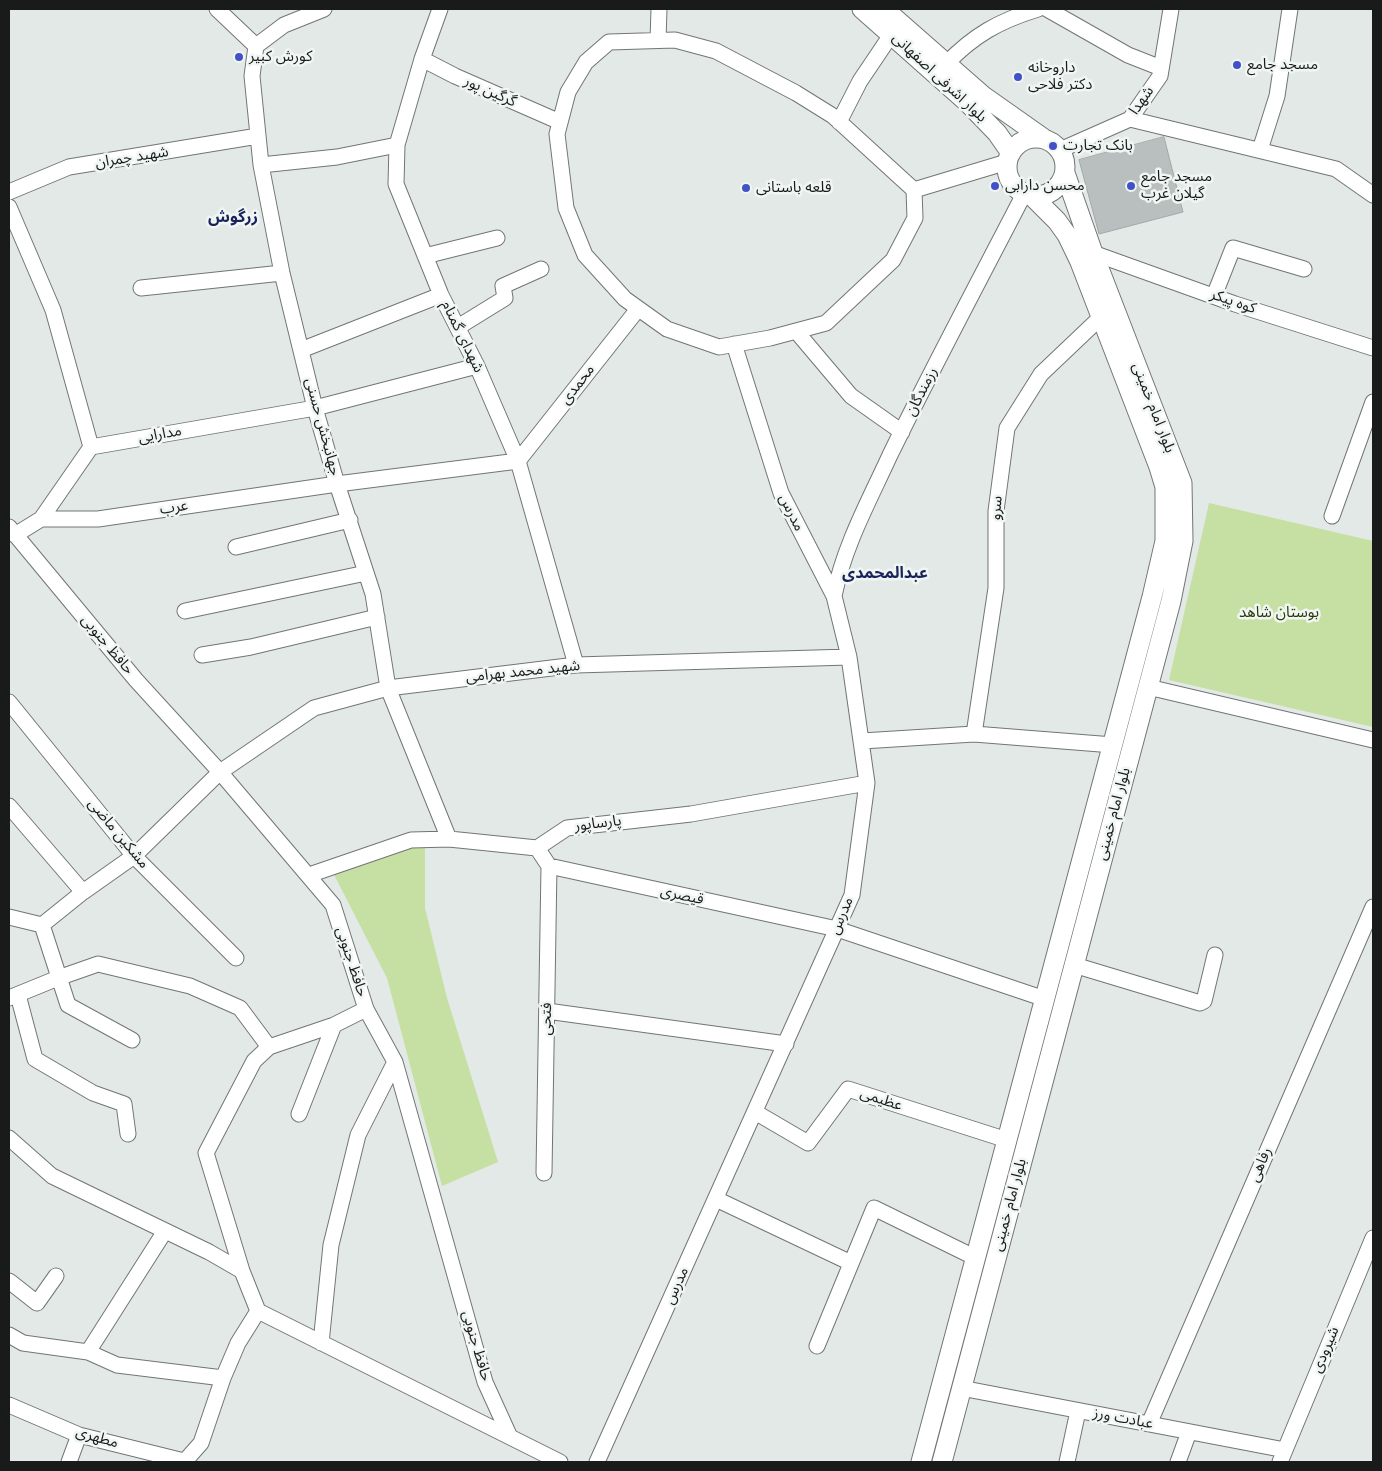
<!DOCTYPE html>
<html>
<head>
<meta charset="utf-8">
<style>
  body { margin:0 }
  #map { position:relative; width:1382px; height:1471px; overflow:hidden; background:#e3e9e6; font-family:Poppins,sans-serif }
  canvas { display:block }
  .frame { position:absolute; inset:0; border:10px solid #191b1a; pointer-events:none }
</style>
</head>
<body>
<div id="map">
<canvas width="1382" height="1471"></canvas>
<div class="frame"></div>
</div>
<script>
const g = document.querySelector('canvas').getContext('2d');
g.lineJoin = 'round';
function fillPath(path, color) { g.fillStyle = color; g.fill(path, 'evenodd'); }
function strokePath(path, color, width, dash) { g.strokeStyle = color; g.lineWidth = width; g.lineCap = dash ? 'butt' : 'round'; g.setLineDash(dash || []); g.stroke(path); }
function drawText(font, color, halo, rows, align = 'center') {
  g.font = font + ' Poppins,"Noto Sans Arabic",sans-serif'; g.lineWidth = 5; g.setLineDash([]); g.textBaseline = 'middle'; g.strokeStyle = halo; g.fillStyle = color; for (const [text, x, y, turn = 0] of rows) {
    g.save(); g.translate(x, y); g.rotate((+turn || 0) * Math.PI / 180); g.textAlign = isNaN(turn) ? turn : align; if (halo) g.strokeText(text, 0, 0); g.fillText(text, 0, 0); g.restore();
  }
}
const green = new Path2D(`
  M1209 503 1373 541V727L1169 680Z
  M425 842V908L447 998 498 1162 442 1186 387 978 328 863Z`);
const building = new Path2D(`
  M1164 137 1183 212 1099 234 1079 160Z`);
const minor = new Path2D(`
  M217 9 256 46
  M324 9 284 25 256 46 252 76 261 165 282 273 315 408 337 484 373 594 388 688 449 839
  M440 9 422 59 397 145 396 184 441 295 477 366 518 461 576 665
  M1047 9 1128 55 1161 68
  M658 40 659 9
  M422 59 455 76 560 122
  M946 64C974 35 999 21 1038 9
  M1130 119 1336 169 1373 195
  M839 122 860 81 891 35
  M1060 150 1130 119 1160 76 1171 9
  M1260 150 1277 96 1290 9
  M261 165 337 157 397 145
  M914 190 915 218 893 260 826 323 770 338 719 347 667 329 625 299 585 255 566 208 557 134 568 92 586 62 609 42 675 40 716 51 796 93 833 116 914 190 1007 162
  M9 192 69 167 258 136
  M9 207 53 310 91 447
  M1093 253 1235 304 1373 348
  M425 256 497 238
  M141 288 282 273
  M1214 296 1233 248 1304 269
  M458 327 505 298 503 286 541 269
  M796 331 851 396 902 432
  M301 350 441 295
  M518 461 638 309
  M1332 516 1373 402
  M41 519 91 447 315 408 477 366
  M9 527 136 680 220 772 333 905 366 1009 395 1062 485 1382 510 1437 560 1462
  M15 535 41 519H98L337 484 518 461
  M236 547 350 520
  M834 596C844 546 869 501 890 455 933 367 979 281 1024 194
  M185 611 366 573
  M202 655 251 647 377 617
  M1148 687 1373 740
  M9 702 134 856 236 958
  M974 734 996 588V511L1007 428 1041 374 1101 317
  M862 741 974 734 1113 745
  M9 806 83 892
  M537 848 549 866 837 929 1045 999
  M309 875 411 840 449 839 537 848 567 828 691 814 867 783
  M9 917 42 925 83 892 134 856 220 772 314 708 388 688 576 665 849 657
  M42 925 68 1005 132 1040
  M1074 965 1200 1003 1204 1001 1215 955
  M18 995 35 1059 93 1093 124 1104 128 1134
  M9 998 58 978 98 964 190 986 240 1008 269 1047
  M366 1009 334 1025 269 1047 254 1061 206 1153 242 1271 258 1311 510 1437
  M547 1011 786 1044
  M755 1112 808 1143 848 1089 1007 1140
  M299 1114 334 1025
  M9 1138 52 1176 209 1252 242 1271
  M544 1173 549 866
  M716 1199 851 1263
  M9 1281 37 1303 56 1276
  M9 1335 23 1343 88 1352 117 1365 223 1378
  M321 1343 331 1245 358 1135 395 1062
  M817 1346 874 1208 976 1258
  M88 1352 165 1231
  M961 1388 1285 1450
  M9 1405 79 1435 188 1462
  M1149 1424 1373 907
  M185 1461 201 1443 223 1378 238 1343 258 1311
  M69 1462 79 1435
  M597 1462 852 895 867 783 849 657 834 596 781 493 734 344
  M1067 1462 1078 1411
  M1178 1462 1189 1432
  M1280 1462 1373 1238`);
const major = new Path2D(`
  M862 9 968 103 997 133 1011 153
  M884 9 982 95 1043 138
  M1007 167a29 29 0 1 1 58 0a29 29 0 1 1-58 0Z
  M921 1462 1152 597 1165 541V487L1159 467 1080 262 1067 235 1057 221 1033 197
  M942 1462 1171 601 1183 541 1182 483 1093 253 1065 173`);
const markers = [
  [239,57,5,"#4252c6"],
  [1237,65,5,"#4252c6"],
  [1018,77,5,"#4252c6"],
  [1053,146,5,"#4252c6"],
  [995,186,5,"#4252c6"],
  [1131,186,5,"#4252c6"],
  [746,188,5,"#4252c6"]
];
const poiNames = [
  ["کورش کبیر",249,57],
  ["مسجد جامع",1247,65],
  ["داروخانه",1028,68],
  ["دکتر فلاحی",1028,85],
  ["بانک تجارت",1063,146],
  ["مسجد جامع",1141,177],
  ["گیلان غرب",1141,194],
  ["محسن دارابی",1005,186],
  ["قلعه باستانی",756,188]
];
const streetNames = [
  ["بلوار اشرفی اصفهانی",939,78,43],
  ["گرگین پور",490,92,24],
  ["شهدا",1142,101,-55],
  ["شهید چمران",132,158,-9],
  ["کوه پیکر",1233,302,19],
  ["شهدای گمنام",462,337,64],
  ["محمدی",578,385,-52],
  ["رزمندگان",922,392,-63],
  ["بلوار امام خمینی",1153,408,69],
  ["جهانبخش حسنی",322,427,75],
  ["مدارایی",160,435,-10],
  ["عرب",174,508,-8],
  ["سرو",997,508,-85],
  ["مدرس",791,513,64],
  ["حافظ جنوبی",107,645,50],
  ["شهید محمد بهرامی",523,672,-6],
  ["بلوار امام خمینی",1114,814,-75],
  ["پارساپور",598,824,-7],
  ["مشکین ماضی",118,834,50],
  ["قیصری",682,896,12],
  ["مدرس",842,916,-67],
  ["حافظ جنوبی",351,962,72],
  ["فتحی",547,1019,-89],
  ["عظیمی",881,1100,18],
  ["رفاهی",1261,1165,-67],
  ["بلوار امام خمینی",1010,1205,-75],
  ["مدرس",677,1286,-66],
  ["حافظ جنوبی",476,1346,74],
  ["شیرودی",1326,1350,-67],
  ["عبادت ورز",1123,1419,11],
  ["مطهری",97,1438,16]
];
const parkNames = [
  ["بوستان شاهد",1279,613]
];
const neighbourhoodNames = [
  ["زرگوش",233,218],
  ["عبدالمحمدی",885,574]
];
fillPath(green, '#c6dfa3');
fillPath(building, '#b9bfbe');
strokePath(building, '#a3a9a8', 1);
strokePath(minor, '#717674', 17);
strokePath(major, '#717674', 21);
strokePath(minor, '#fff', 15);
strokePath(major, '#fff', 19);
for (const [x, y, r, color] of markers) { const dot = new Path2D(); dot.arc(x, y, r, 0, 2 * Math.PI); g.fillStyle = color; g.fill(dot); strokePath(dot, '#f0f6f3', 2); }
drawText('15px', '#191b1a', '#f0f6f3', poiNames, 'left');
drawText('15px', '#191b1a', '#f0f6f3', streetNames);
drawText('15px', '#293908', '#f0f6f3', parkNames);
drawText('bold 16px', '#1a225a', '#f0f6f3', neighbourhoodNames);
</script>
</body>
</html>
